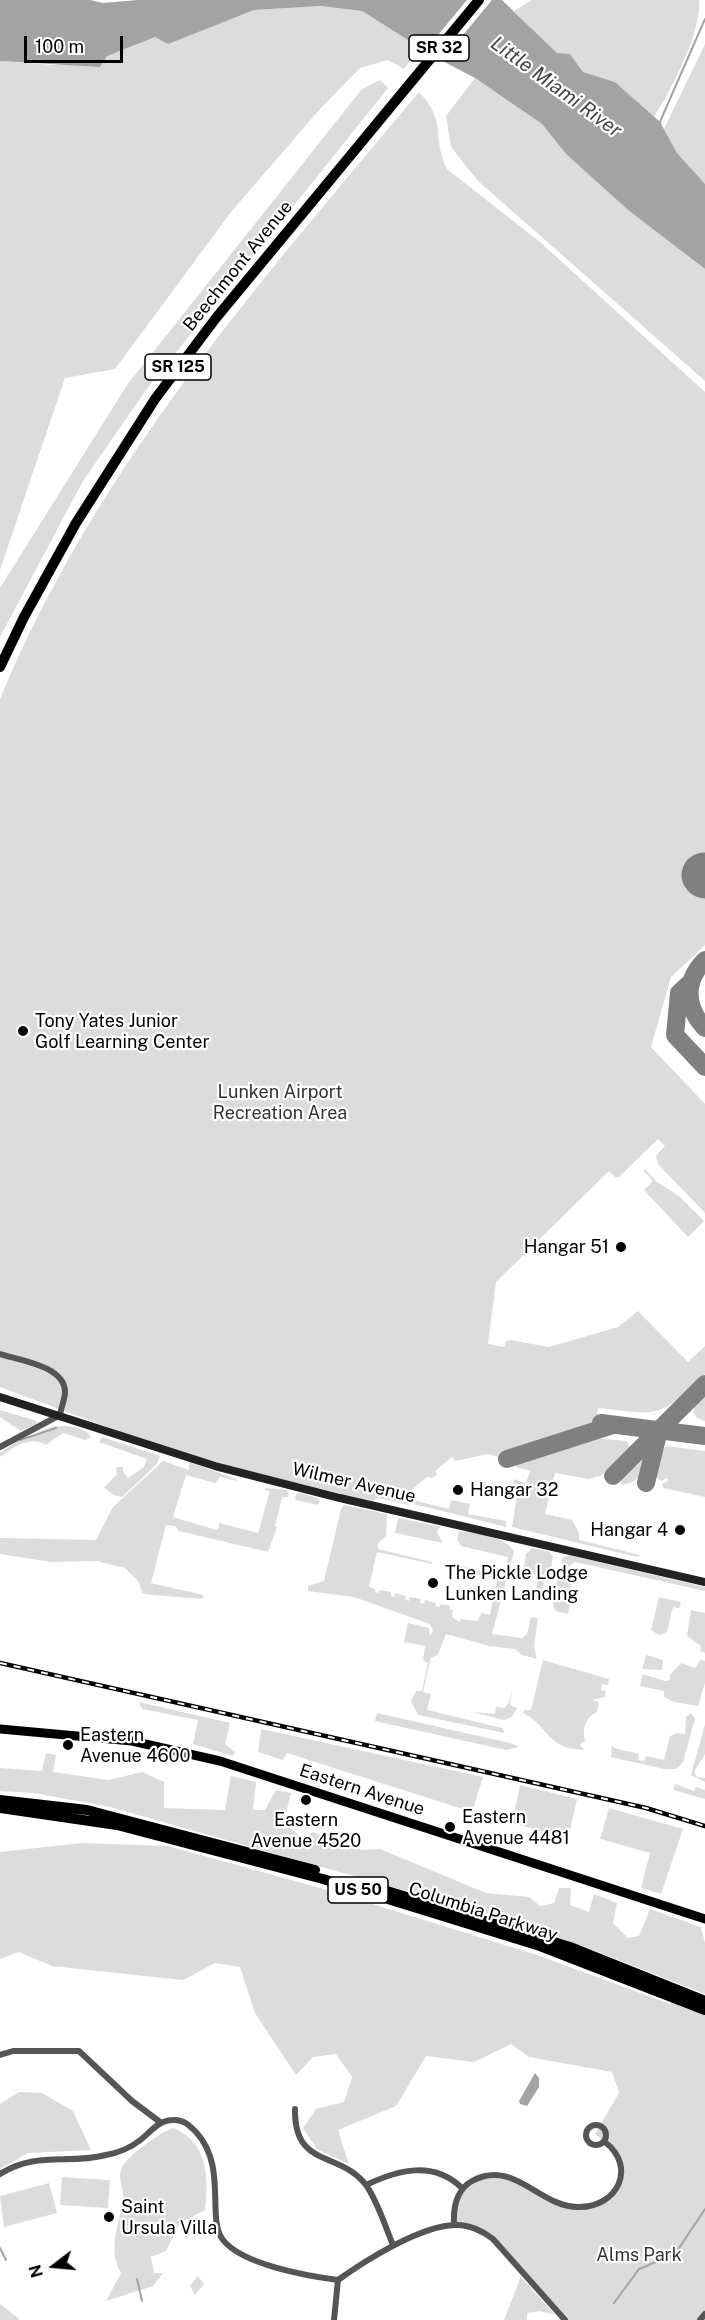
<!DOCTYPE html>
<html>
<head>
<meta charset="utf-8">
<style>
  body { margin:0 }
  #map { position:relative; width:705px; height:2320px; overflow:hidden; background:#fff; font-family:"Public Sans",sans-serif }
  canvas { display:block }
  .north { position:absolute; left:24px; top:2236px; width:60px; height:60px; -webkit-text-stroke:4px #fff; paint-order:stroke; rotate:254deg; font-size:16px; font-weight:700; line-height:24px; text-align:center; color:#000 }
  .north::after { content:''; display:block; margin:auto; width:21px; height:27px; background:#000; clip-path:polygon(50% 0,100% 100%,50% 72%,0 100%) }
  .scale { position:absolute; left:24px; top:36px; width:99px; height:27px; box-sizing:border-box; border:3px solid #000; border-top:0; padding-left:8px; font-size:18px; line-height:21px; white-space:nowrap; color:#000; -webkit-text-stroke:4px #fff; paint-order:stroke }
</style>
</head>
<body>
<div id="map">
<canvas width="705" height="2320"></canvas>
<div class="north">N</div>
<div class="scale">100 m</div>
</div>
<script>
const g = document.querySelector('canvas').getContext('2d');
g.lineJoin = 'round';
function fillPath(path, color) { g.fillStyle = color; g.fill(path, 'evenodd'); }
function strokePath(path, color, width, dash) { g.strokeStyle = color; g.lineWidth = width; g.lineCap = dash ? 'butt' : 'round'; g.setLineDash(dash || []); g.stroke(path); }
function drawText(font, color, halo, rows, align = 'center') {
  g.font = font + ' "Public Sans",sans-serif'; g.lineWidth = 4.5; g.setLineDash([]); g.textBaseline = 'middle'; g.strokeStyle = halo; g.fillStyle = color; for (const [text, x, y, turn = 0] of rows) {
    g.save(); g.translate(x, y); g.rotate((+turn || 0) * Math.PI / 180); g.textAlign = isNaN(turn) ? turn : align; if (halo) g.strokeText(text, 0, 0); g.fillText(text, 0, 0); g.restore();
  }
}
const green = new Path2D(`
  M532 0H699C703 28 670 93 654 117L615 82 583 72 570 54 557 53 514 11Z
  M321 6 362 11 420 48 404 69 388 60 360 68 320 109 231 212 115 369 65 378 0 570V61L55 65 155 37 179 39 254 10Z
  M705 44V184L677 153 664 129Z
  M475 78 542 124 566 154 628 210 705 269V381L477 180 451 147 446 116Z
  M380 80 388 88 146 390 83 481 0 637V588L127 385 362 89Z
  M419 92C448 122 431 137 447 169L540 242 705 392V875L694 885 705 898V945L671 977 651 1047 705 1104V1213L658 1164 656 1156 665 1146 658 1139 619 1177H615L609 1171 496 1282 488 1344 504 1347 506 1341 510 1340 549 1347 618 1327 638 1311 688 1362 705 1346V1374C658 1419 661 1415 598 1408L595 1429 502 1458 488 1454 455 1461 452 1457 435 1471 437 1474 432 1478 427 1477 403 1497 411 1500 409 1505 378 1498 373 1501 231 1468 118 1431 0 1387V699C98 464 258 285 419 92Z
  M645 1169 656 1181 680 1197 704 1221 688 1237 644 1190 653 1181 643 1170Z
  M705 1395V1421L697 1418 693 1412 695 1404Z
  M0 1410 37 1421 36 1424 21 1431 0 1417Z
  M55 1426C67 1426 84 1425 91 1437L85 1440 63 1433 46 1445C28 1435 15 1447 0 1457V1453L20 1439 57 1428 35 1433Z
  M102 1437 160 1456 157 1464 122 1497 114 1495 104 1488 117 1474 116 1467H123V1472L128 1478 144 1467 147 1459 99 1442Z
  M594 1438 627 1441 630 1450 600 1476 589 1479 555 1473 545 1514 572 1520 579 1533V1540L640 1555 637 1557 512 1527 517 1495 512 1486 514 1479 526 1483 530 1471 516 1467 518 1461Z
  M666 1446 705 1451V1497L663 1488 662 1484 668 1481 667 1478 661 1481 654 1475 658 1457Z
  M644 1454 647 1457C643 1472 640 1482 622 1485L620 1480 623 1471Z
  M163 1461 189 1470V1462L236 1479 237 1481 220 1477 215 1483 186 1475 173 1517 216 1530 219 1527V1523L258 1533 270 1491 265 1490 266 1488 287 1490 289 1494 288 1497H282L275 1526 277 1527 268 1552 179 1531 175 1526 166 1525 151 1583 204 1595 202 1599 143 1594 138 1581 125 1568 97 1561 51 1562 0 1554V1538L96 1540 113 1507Z
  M300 1493 317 1498 320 1501 318 1505 295 1500 296 1494Z
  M451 1500 470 1504 468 1514 506 1521V1527L414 1504 416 1501 449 1509Z
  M344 1505 387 1514 386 1536 378 1543V1549L432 1562V1564L377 1552 369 1587 375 1589V1592L378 1593 380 1590 391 1592V1596L394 1597 395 1593 406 1596 405 1599 409 1601 410 1597 421 1599 420 1603 424 1604 425 1600 436 1603 435 1606 440 1607 441 1604 450 1606 449 1609 453 1610 452 1617 460 1622 461 1619 477 1621 482 1613 490 1615 497 1579 459 1570 460 1566 504 1576 508 1557 461 1546 457 1539 459 1531C475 1533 507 1536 514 1552L492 1634 522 1638 527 1634 531 1617 538 1618 534 1647 537 1659 522 1655 515 1649 489 1646 446 1634 438 1655 431 1658 423 1692 431 1694 427 1710 502 1728 505 1733 418 1715 411 1701 416 1691H422L428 1663 423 1660 425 1646 404 1642 408 1623 429 1628 430 1636 433 1630 430 1624 354 1597 308 1591V1586L324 1581 341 1509Z
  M398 1518 442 1527 438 1528 437 1532 443 1543 395 1533Z
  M532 1548 550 1552 553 1557 548 1582 544 1581 541 1599 534 1597 539 1575 523 1572 526 1554Z
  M569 1555 705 1587V1591L575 1562 568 1567 562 1564V1558Z
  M558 1573 559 1578 573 1581 576 1577 575 1584 571 1583 569 1591 573 1592 568 1614 556 1611 553 1605Z
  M659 1597 681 1602 679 1608 673 1607 667 1632 659 1635 651 1630Z
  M691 1610 705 1613V1653L700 1651 701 1646 687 1636Z
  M646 1655 663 1660 662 1670 642 1669Z
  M543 1660 609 1679 608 1685 602 1684 601 1690 606 1691 605 1697 593 1700 599 1702 597 1712C585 1717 582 1729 585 1741L580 1745 584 1749 582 1750C546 1748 549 1726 523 1713L525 1710H531Z
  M700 1660 705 1661V1683L698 1706 674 1702 664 1697V1691L640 1686 643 1674 665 1681 670 1680V1675L681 1663 695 1668Z
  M512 1689 510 1705 517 1708 512 1717 504 1720 473 1712 495 1714 496 1707 504 1708 509 1702Z
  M139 1702 230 1723 225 1744 235 1752 233 1756 193 1744 198 1720 142 1709Z
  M377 1713 510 1743 519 1747 506 1750 375 1721Z
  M691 1713 695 1719 683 1762 676 1769H664L611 1757 612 1744 614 1748 639 1754 638 1760 644 1761 646 1756 664 1760 670 1736 677 1733 685 1734 686 1717Z
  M705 1724V1754L694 1772 697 1777 705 1778V1782L691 1775Z
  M261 1729 483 1777 472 1812 287 1753 283 1760 258 1752Z
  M46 1753 56 1755 53 1772 108 1780 142 1772 164 1782V1808L225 1810 231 1776 256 1782 253 1810H265L276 1790 291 1793 284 1821 299 1836 304 1837 313 1832 362 1850 380 1849 486 1893 529 1897 540 1906 554 1903 559 1888H571L570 1905 589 1912 594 1894 617 1903 613 1923 628 1938 639 1936 650 1909 701 1927 705 1943V1994L593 1950 495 1916 110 1807 34 1793 0 1791V1768L42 1771Z
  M675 1784 694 1791 696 1787 705 1790V1799L673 1790Z
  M520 1785 577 1799 568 1839 512 1823Z
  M609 1808 683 1829 661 1894 641 1888 650 1853 600 1839Z
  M82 1843 168 1846 324 1889 537 1955 670 2004 674 1997 705 2010V2320H565L486 2234 454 2225V2208L469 2182 502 2175 567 2206 603 2201 620 2181 615 2150 595 2134 619 2093 612 2072 529 2057 511 2044 474 2062 426 2056 396 2106 338 2130 349 2164 317 2149 303 2128 316 2109 344 2102 352 2077 336 2054 313 2057 296 2075 255 2013 240 1967 215 1963 183 1980 52 1966 19 1952 0 1959V1852Z
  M19 2092 42 2093 73 2111 91 2150 28 2153 0 2169V2104Z
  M173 2128C208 2142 209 2178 205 2210L180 2223 166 2251 151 2257 154 2273H163L153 2286 106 2301 121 2273C107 2250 119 2225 123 2200 125 2188 115 2176 124 2164 133 2152 159 2133 173 2128Z
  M62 2177 110 2180 108 2208 60 2205Z
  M49 2183 57 2213 4 2227 0 2196Z
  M198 2276 204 2284 195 2295 190 2286Z
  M521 2276V2277L555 2315 540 2311 527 2313V2320H504Z
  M0 2304 19 2319V2320H0Z`);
const water = new Path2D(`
  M0 0H90L103 3 138 0H502L557 53 570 54 583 72 615 82 660 122 677 153 705 184V269L628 210 566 154 542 124 475 78 433 56 362 11 321 6 254 10 168 44 155 37 107 56 100 67 0 61Z
  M535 2073 539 2078V2087L527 2106 520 2104 519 2101Z`);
const pier = new Path2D(`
  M467 0H492L440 63 423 53Z`);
const stream = new Path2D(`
  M659 124 705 19
  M20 1440 56 1428
  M0 2248 6 2260
  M137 2279 142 2301
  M614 2303 639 2269 675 2254 705 2209`);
const taxiway = new Path2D(`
  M705 960C684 981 685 1007 705 1028
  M690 983 679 993 675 1035 705 1067
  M601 1423 705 1436
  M507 1459 613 1425
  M613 1476 705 1384
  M646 1483 659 1430`);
const runway = new Path2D(`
  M704 875 705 876`);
const street = new Path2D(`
  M0 1354C19 1360 65 1366 65 1392 65 1399 61 1408 60 1415L0 1447
  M0 2055 13 2051H79L132 2101 160 2122
  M295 2109C294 2169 339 2150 366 2185 378 2202 385 2226 393 2245
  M586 2135a10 10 0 1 1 20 0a10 10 0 1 1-20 0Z
  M0 2174C37 2151 67 2165 106 2155 117 2153 130 2148 139 2141 150 2133 158 2120 173 2120 183 2119 189 2125 196 2132 228 2167 206 2218 223 2240 243 2265 308 2276 338 2280 366 2260 420 2226 455 2225 468 2224 483 2231 493 2239L565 2320
  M366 2185C398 2170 433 2160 462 2188
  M454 2225C453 2207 456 2190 472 2181 514 2158 540 2208 579 2207 618 2207 637 2167 605 2142
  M334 2320 338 2280
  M700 2320 705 2314`);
const secondary = new Path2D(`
  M0 1397 215 1466 340 1498 705 1582`);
const primary = new Path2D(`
  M0 1729 132 1741 220 1761 705 1919`);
const highway = new Path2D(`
  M0 667 24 617 76 523 155 399 216 318 479 0
  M0 1800 87 1810 315 1870
  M0 1808 117 1825 323 1879 540 1946 705 2010
  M374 1887 570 1947 705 2001`);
const rail = new Path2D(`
  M0 1663 646 1808 705 1826`);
const markers = [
  [23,1031,6,"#000"],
  [621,1247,6,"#000"],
  [458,1490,6,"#000"],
  [680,1530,6,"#000"],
  [433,1583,6,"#000"],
  [68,1745,6,"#000"],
  [306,1800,6,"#000"],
  [450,1827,6,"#000"],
  [109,2217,6,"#000"]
];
const shields = [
  [439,48,60],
  [178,367,66],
  [358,1890,60]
];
const shieldNames = [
  ["SR 32",439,48],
  ["SR 125",178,367],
  ["US 50",358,1890]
];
const streetNames = [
  ["Beechmont Avenue",238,266,-51],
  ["Wilmer Avenue",354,1483,13],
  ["Eastern Avenue",362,1790,18],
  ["Columbia Parkway",483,1912,18]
];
const poiNames = [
  ["Tony Yates Junior",35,1021],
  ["Golf Learning Center",35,1042],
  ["Hangar 51",609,1247,"right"],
  ["Hangar 32",470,1490],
  ["Hangar 4",668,1530,"right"],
  ["The Pickle Lodge",445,1573],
  ["Lunken Landing",445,1594],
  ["Eastern",80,1735],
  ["Avenue 4600",80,1756],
  ["Eastern",462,1817],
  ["Avenue 4481",462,1838],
  ["Eastern",306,1820,"center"],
  ["Avenue 4520",306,1841,"center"],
  ["Saint",121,2207],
  ["Ursula Villa",121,2228]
];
const parkNames = [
  ["Lunken Airport",280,1092],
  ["Recreation Area",280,1113],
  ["Alms Park",639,2255]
];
const waterNames = [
  ["Little Miami River",556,87,36]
];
fillPath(green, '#dcdcdc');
fillPath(water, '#a3a3a3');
fillPath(pier, '#fff');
strokePath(stream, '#a3a3a3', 2);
strokePath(taxiway, '#808080', 18);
strokePath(runway, '#808080', 45);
strokePath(street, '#555', 6);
strokePath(secondary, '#222', 8);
strokePath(primary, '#000', 9);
strokePath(highway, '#000', 10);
strokePath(rail, '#000', 4.5);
strokePath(rail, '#fff', 2, [7]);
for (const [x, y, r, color] of markers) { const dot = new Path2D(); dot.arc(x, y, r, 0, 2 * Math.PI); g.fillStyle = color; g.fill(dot); strokePath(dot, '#fff', 2); }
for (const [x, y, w] of shields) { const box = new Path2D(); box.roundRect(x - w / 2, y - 13, w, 26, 4.5); g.fillStyle = '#fff'; g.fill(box); strokePath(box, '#000', 1.5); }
drawText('bold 16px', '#000', null, shieldNames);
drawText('18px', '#000', '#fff', streetNames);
drawText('18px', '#000', '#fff', poiNames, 'left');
drawText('18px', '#333', '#fff', parkNames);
drawText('italic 20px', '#444', '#fff', waterNames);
</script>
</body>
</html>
